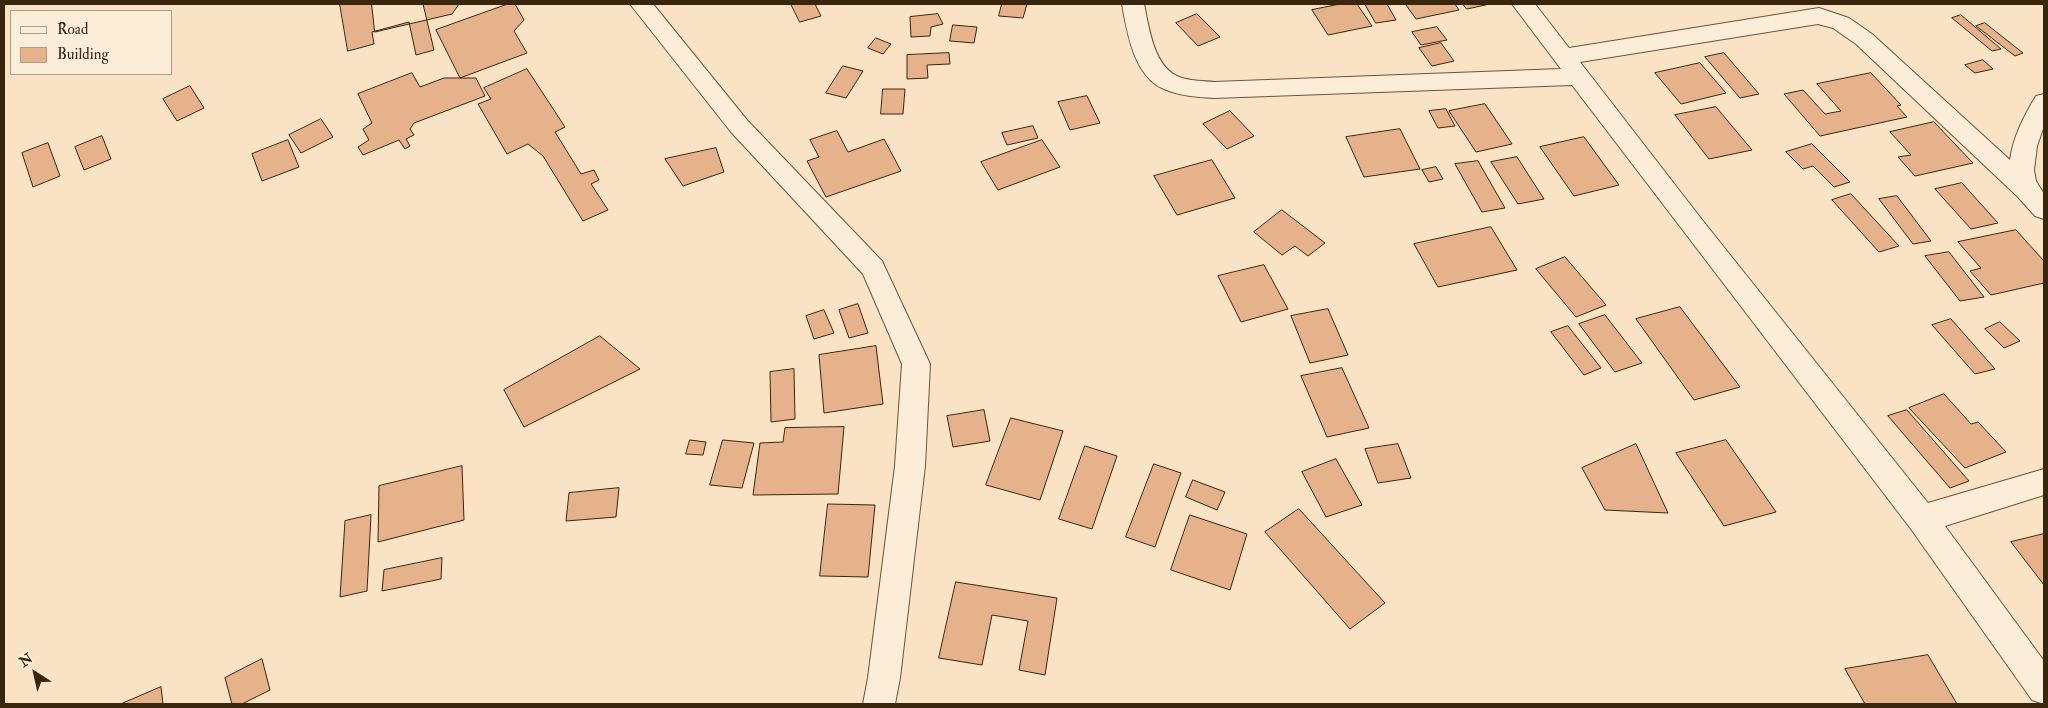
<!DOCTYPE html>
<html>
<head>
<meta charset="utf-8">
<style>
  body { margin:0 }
  #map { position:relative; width:2048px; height:708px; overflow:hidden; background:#fae3c4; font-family:"IM FELL Double Pica",serif }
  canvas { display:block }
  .frame { position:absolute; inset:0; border:5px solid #39260c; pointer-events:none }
  .legend { position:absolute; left:10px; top:10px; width:162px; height:65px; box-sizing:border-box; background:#fcedd9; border:1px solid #ae9d87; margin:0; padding:6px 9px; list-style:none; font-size:15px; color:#39260c }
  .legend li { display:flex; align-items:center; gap:10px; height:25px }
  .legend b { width:25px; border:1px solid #ae9d87 }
  .north { position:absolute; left:10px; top:648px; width:50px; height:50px; -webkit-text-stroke:4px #fcedd9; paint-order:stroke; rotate:325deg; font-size:14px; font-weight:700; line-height:20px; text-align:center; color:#39260c }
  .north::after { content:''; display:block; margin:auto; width:18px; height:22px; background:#39260c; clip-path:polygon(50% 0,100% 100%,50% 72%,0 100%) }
</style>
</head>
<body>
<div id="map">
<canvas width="2048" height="708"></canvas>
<div class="frame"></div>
<ul class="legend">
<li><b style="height:6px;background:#fcedd9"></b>Road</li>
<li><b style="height:14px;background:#e6b28b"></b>Building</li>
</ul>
<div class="north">N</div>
</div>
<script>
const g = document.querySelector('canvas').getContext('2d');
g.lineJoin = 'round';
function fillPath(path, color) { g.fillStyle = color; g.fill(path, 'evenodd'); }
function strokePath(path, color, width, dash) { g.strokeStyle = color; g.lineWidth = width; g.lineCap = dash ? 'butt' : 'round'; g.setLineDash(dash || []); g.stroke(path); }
const building = new Path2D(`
  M340 4H423L434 50 416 55 409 22 372 32 374 44 348 51Z
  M372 4H459L452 14 375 32Z
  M508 4H515L524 20 514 31 527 53 460 78 436 30Z
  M791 4H815L821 16 800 22Z
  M1002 4H1027L1023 18 999 16Z
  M1340 4H1357L1372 26 1328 35 1312 10Z
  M1365 4H1387L1396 20 1376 23Z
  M1412 4H1455L1459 10 1416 19 1406 5Z
  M1463 4H1490L1467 9Z
  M938 14 943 24 931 27 930 36 911 37 910 17Z
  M1197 14 1220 37 1198 46 1176 23Z
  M1961 15 2001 49 1992 51 1952 18Z
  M1985 23 2023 53 2015 56 1976 26Z
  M953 25 977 27 974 43 950 41Z
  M1437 27 1447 40 1421 45 1412 32Z
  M876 38 891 44 883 54 868 48Z
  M1441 43 1454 61 1432 66 1419 48Z
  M949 53 950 64 927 65 928 78 907 79V55Z
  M1724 53 1759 94 1740 98 1705 57Z
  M1983 60 1993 69 1975 73 1965 65Z
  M1700 63 1726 93 1681 104 1655 73Z
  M843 66 863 71 846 98 826 93Z
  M527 69 565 127 555 132 581 174 594 170 599 180 591 184 608 210 583 221 543 156 528 144 507 154 478 104 491 99 484 88Z
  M412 73 420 87 444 78H476L485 96 414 123 410 129 414 135 406 139 410 146 405 149 399 140 363 155 358 147 369 140 363 129 372 123 358 94Z
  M1871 73 1901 105 1897 106 1907 117 1820 136 1784 94 1803 90 1825 114 1841 111 1817 84Z
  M190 86 204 108 177 121 163 99Z
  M883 89H905L903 114H881Z
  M1087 96 1100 123 1070 130 1058 102Z
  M1485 104 1512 144 1476 152 1449 111Z
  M1716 107 1752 150 1709 159 1675 115Z
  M1446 109 1455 126 1438 128 1429 111Z
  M1230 111 1254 136 1227 149 1203 124Z
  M321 119 333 137 301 153 289 135Z
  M1934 122 1973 163 1915 176 1898 157 1911 155 1890 132Z
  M1033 126 1038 138 1007 145 1002 133Z
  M1400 129 1420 169 1364 177 1346 137Z
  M837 131 848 152 884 139 901 171 826 197 807 161 819 157 810 140Z
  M102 136 111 159 84 170 75 147Z
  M1584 137 1619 185 1574 196 1540 147Z
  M288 140 299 167 262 181 252 154Z
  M1042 140 1060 167 998 190 981 162Z
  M48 143 60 176 33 187 22 153Z
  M1812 144 1850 182 1834 187 1813 166 1803 169 1786 152Z
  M716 148 724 172 683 186 665 159Z
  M1517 157 1544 199 1518 204 1491 162Z
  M1212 160 1235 198 1177 215 1154 176Z
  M1478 161 1505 208 1482 212 1455 164Z
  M1436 167 1443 179 1429 182 1422 170Z
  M1962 183 1998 223 1971 229 1935 189Z
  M1851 194 1899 246 1879 252 1832 200Z
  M1897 196 1931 241 1913 244 1879 199Z
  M1282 210 1325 243 1308 256 1295 246 1282 255 1254 232Z
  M1491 227 1517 270 1438 287 1414 244Z
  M2016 230 2044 261V283L1991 295 1970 271 1981 268 1958 242Z
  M1949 252 1984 297 1960 301 1925 256Z
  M1565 257 1606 305 1576 317 1536 269Z
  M1264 265 1288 309 1241 322 1218 276Z
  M858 304 868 333 849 338 839 310Z
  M1680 307 1740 387 1694 400 1636 319Z
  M1328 309 1348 355 1310 363 1291 316Z
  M824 310 834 333 814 339 806 316Z
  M1605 315 1642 363 1615 372 1579 324Z
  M1951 319 1995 369 1975 374 1932 325Z
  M2000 322 2020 341 2004 348 1985 329Z
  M1568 326 1601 368 1584 375 1551 332Z
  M600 336 640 369 524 427 504 390Z
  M876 346 883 404 824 413 819 355Z
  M1342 368 1369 428 1327 437 1301 376Z
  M794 369 795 419 771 422 770 372Z
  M1944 394 1971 424 1978 422 2006 452 1965 468 1909 408Z
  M984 410 990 441 953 447 947 416Z
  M1907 410 1969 481 1950 488 1888 416Z
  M1011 418 1063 431 1040 500 986 485Z
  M844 427 838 494 753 495 760 443 783 442 785 428Z
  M690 440 706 442 703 455 686 454Z
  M723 440 754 443 742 488 710 485Z
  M1726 440 1776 512 1724 526 1676 453Z
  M1398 444 1411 478 1378 483 1365 449Z
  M1636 444 1668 513 1605 510 1582 468Z
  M1085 446 1117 456 1092 529 1059 519Z
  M1336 459 1362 505 1326 517 1302 472Z
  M1154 464 1181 473 1155 547 1126 537Z
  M462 466 464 520 378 542 379 486Z
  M1193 480 1225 492 1217 510 1186 497Z
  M619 488 616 517 566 521 569 493Z
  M828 504 875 505 868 577 820 576Z
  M1299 509 1385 603 1350 629 1265 532Z
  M371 515 367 591 340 597 345 521Z
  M1190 515 1247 534 1230 590 1171 570Z
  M2044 534V585L2011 542Z
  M442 558 441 579 382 591 384 570Z
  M956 582 1057 598 1045 675 1019 670 1028 621 992 615 982 665 939 658Z
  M1928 655 1957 704H1865L1845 669Z
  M262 659 270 690 242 704H232L225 678Z
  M161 687 163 704H121Z`);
const street = new Path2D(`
  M630 4H653L747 120 882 261 930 364 925 466 900 678 895 704H863L868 678 895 466 902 364 863 274 731 132Z
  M1122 4H1144C1149 28 1154 70 1182 78 1192 81 1204 81 1214 82L1561 69 1512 4H1535L1569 48 1819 8 1849 18 1872 34 2010 160C2013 137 2024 116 2036 96L2044 94V126L2037 146 2034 170 2036 181 2044 194V219L2035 216 2018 197 1856 44 1833 28 1818 24 1580 62 1703 221 1928 503 2044 469V495L1945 526 2044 661V704L2032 700 1911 529 1572 85 1214 98C1197 97 1180 96 1164 89 1134 77 1127 32 1122 4Z`);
fillPath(building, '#e6b28b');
strokePath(building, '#39260c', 1);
strokePath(street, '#69553a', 2);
fillPath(street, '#fcedd9');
</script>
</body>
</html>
